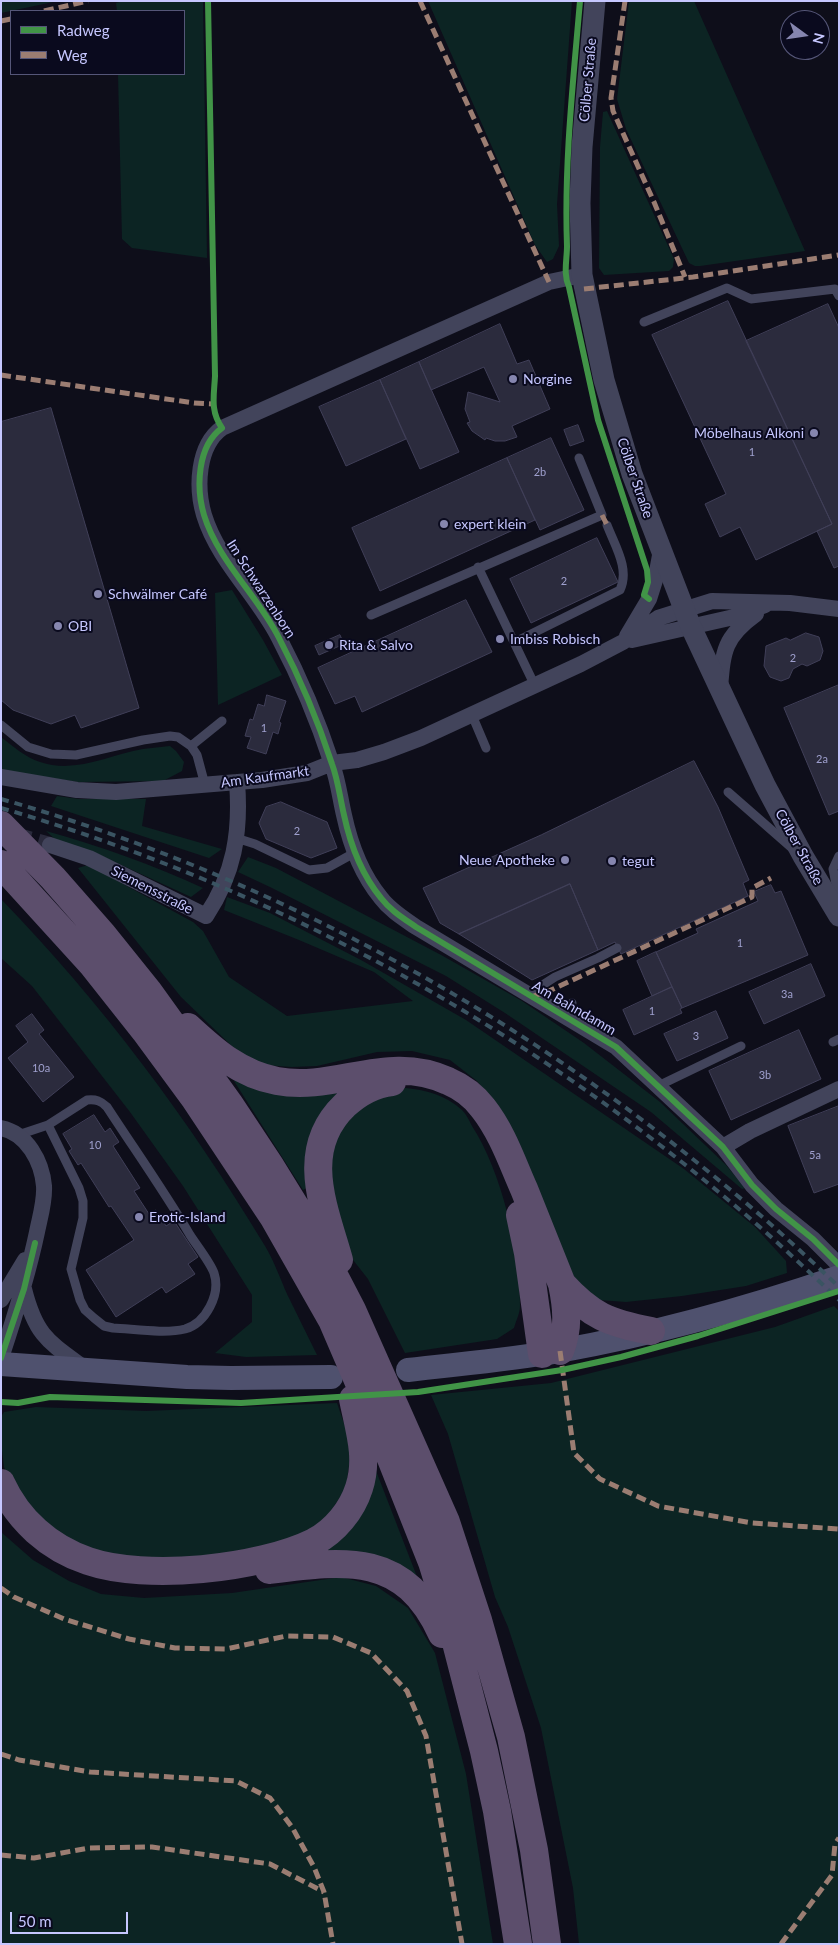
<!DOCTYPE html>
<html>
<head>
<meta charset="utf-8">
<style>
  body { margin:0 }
  #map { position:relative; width:840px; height:1945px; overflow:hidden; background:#0e0e1a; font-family:Lato,sans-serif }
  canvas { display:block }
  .frame { position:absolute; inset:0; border:2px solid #c6c7ff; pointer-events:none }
  .legend { position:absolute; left:10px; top:10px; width:175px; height:65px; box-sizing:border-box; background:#0a0a1e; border:1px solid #555678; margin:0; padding:6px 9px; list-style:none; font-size:15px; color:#c6c7ff }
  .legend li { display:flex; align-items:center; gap:10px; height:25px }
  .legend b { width:25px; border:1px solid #555678 }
  .north { position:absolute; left:780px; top:10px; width:50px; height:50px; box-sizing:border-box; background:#0a0a1e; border:1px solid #555678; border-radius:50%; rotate:104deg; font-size:14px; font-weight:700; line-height:20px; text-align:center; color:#c6c7ff }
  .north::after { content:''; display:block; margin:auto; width:18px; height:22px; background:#8686af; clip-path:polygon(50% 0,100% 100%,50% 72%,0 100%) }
  .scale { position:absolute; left:10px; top:1912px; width:118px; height:22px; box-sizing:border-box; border:2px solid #c6c7ff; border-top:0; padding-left:6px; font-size:15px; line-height:18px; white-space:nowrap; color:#c6c7ff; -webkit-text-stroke:4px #0a0a1e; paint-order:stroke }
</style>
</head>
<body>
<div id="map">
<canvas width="840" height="1945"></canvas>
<div class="frame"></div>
<ul class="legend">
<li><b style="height:6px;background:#419447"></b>Radweg</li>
<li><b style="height:6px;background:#9b7d72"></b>Weg</li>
</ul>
<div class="north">N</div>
<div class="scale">50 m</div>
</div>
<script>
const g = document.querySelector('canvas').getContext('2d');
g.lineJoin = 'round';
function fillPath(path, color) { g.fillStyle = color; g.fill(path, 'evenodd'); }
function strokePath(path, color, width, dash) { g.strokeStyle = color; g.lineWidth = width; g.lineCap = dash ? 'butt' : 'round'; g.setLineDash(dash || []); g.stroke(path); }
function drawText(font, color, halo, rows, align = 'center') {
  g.font = font + ' Lato,sans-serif'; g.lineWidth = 4; g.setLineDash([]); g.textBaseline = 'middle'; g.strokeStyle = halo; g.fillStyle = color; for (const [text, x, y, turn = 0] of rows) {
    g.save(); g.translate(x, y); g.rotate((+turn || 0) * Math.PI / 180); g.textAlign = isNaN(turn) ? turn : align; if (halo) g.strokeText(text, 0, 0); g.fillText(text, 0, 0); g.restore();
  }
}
const green = new Path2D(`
  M1 1H58L1 13Z
  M123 1H203L207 258 132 248 122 239 118 74H184V11H117L116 3Z
  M428 1H572L557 204 559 246 553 259 547 262 535 245Z
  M629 1H694L805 251 700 266H695L689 263 626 129 617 99Z
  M607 111 674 259 673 267 669 271 604 275 599 268 600 147 603 112Z
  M232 590 263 640 282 675 218 705 215 593Z
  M1 737C14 747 25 757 40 762 75 774 109 755 143 749 152 748 161 747 170 746L176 751 184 762 182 771 163 781 78 782 1 771Z
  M57 796 79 799H146L142 826 222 849 209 858 51 806Z
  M46 831C100 846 153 865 203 888L191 897 91 851 58 842Z
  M248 857 276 868 443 956 522 1001 584 1043 660 1102 726 1165 745 1188 742 1189 651 1112 505 1013 446 976 272 888 238 872Z
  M88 865 193 922 203 931 229 977 287 1016 413 1001 374 972 299 940 224 910 227 897 270 913 361 960 466 1020 684 1169 755 1227 786 1261 787 1273 746 1286 682 1296 626 1302 599 1300 575 1284 501 1111 477 1081 450 1060 412 1051 377 1052 317 1066 292 1067 264 1065 238 1052 181 997 78 868Z
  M1 899C102 1003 190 1121 265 1246 274 1261 280 1278 287 1294 297 1314 307 1335 317 1355L246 1357 215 1353 252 1322V1295L183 1186 130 1112 32 986 1 958Z
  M239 1078 347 1087 308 1187 303 1190 234 1081Z
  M406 1088C427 1090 445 1095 462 1110 466 1114 469 1120 472 1126 501 1170 521 1253 520 1306 520 1313 516 1321 514 1328L497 1339 405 1353 368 1279 346 1251 334 1221 329 1138 345 1117 384 1089Z
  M834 1306 839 1311V1944H579L573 1888 541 1728 508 1627 495 1597 448 1434 431 1395 551 1383 775 1327Z
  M337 1403 347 1432 350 1458 346 1488 323 1523 292 1540 254 1552 163 1561 94 1551 55 1534 14 1490 4 1467 1 1442V1417L4 1412 36 1407 146 1411Z
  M373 1463 421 1587 301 1555Z
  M1 1532 33 1560 69 1581 101 1594 144 1598 232 1593 341 1577 376 1586 408 1608 435 1653 466 1774 493 1944H1Z`);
const building = new Path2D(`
  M728 301 832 524 756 560 740 527 720 537 705 504 726 494 652 335Z
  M828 304 839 328V566L834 568 817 531 832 524 746 341Z
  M500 324 517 364 529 360 550 409 512 426 517 437 505 441H495L486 438 485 440 472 431 467 423 470 422 465 409 468 392 500 402 484 367 431 390 419 362Z
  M419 362 459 452 420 469 380 380Z
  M380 380 406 439 346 466 319 407Z
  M51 408 139 708 81 728 75 715 51 724 13 710 1 700V422Z
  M578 425 584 441 570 446 564 430Z
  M551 438 584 510 540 530 507 458Z
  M507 458 535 520 380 591 352 528Z
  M597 538 618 582 531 623 510 579Z
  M466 600 492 652 362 712 355 696 335 704 318 668Z
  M806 633 819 637 823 651 820 660 807 666 802 664 793 669 789 678 781 681 770 677 764 666 766 646 786 638 790 640Z
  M340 635 344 644 319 655 315 646Z
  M839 685V811L829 815 784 708Z
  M267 695 286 701 279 722 281 723 278 734 273 732 266 754 247 748 251 737 245 736 250 719 253 720 258 704 264 706Z
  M694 761 718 807 749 880 743 883 748 896 621 954 615 942 598 950 570 884 459 934 440 923 423 888 541 835Z
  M281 802 327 822 337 848 311 858 266 839 259 823 266 807Z
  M570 884 598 950 532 980 459 934Z
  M771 885 775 893 781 891 808 955 682 1008 656 952 698 933 696 929 758 901 754 892Z
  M656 952 672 987 652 996 637 961Z
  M811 964 825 996 764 1024 749 992Z
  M672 987 682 1008 680 1009 682 1013 634 1035 623 1010Z
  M716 1011 728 1038 677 1061 664 1034Z
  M32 1014 44 1030 39 1034 74 1077 43 1102 8 1058 28 1042 16 1026Z
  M799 1030 821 1079 731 1120 709 1071Z
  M839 1106V1184L814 1193 788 1126Z
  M94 1115 105 1132 110 1128 119 1142 113 1146 140 1188 134 1191 149 1214 156 1210 166 1226 174 1221 198 1257 188 1264 195 1274 166 1293 162 1287 116 1317 86 1270 134 1240 111 1206 109 1207 81 1163 78 1165 69 1151 72 1149 63 1134Z`);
const minorTunnel = new Path2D(`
  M15 835 50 845`);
const service = new Path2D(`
  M644 322 727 288 751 299 835 289 839 296
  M478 567 535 686
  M371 615 602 515 579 458
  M515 642 620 590C630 569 615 546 607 525
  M472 715 486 748
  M1 725 28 747 51 754 76 755 143 740 170 736 178 737 191 746 197 755 205 785
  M191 746 222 721
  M728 792 792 848
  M236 838 255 844 309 870 327 868 356 852
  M839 856 833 869 839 900
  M527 995 555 977 598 958 617 948
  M562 1015 572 1003
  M833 1042 839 1039
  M658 1086 741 1046
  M18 1135 48 1125 79 1188 83 1201V1218L71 1269 80 1300 85 1310 94 1318 104 1326 113 1328C134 1329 165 1334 185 1329 206 1323 221 1294 214 1273 210 1262 197 1246 190 1235 164 1191 135 1150 107 1107 101 1101 96 1099 87 1100L48 1125`);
const minor = new Path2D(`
  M582 275 549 282 222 428C197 446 196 488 204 515 218 561 258 596 279 638 300 678 318 721 332 764 338 780 340 798 344 815 350 843 362 875 381 898 390 910 403 918 416 927L616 1047 723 1147 752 1185 776 1209 813 1239 839 1265
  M627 636 649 599 656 577 661 550
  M632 640 734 617 765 605
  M720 688C723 651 724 637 756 614
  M1 777 77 790 116 792 262 780 307 773 332 763 357 760 384 752 421 738 581 664 623 642 658 618 712 601 790 603 839 609
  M50 845 89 858 206 916C234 874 241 833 237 782
  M1 1128C27 1133 42 1162 44 1186 45 1201 40 1217 37 1232 28 1275 15 1316 1 1358
  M723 1147 750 1131 839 1089
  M24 1289C36 1337 49 1342 87 1370
  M1 1300 25 1260`);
const tertiary = new Path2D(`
  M595 1 582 147 580 203 582 275 604 380 632 474 691 627 765 785 803 856 839 916`);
const secondary = new Path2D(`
  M1 1364 187 1377 231 1378 331 1377
  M408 1370C458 1364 509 1360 559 1351 654 1334 748 1308 839 1277`);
const trunk = new Path2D(`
  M1 825 53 878 103 935 148 991 230 1105 271 1167 313 1235 352 1310 446 1522 478 1620 511 1737 534 1850 547 1944
  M1 864 92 964 145 1031 195 1099 274 1218 332 1320 384 1441 432 1562 452 1627 484 1751 497 1811 518 1944
  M188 1027C215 1052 240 1074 277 1081 336 1092 388 1053 448 1081 462 1087 474 1096 483 1108 502 1132 512 1162 524 1189 537 1221 549 1252 562 1284 591 1316 609 1323 651 1331
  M520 1215 528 1253 542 1354
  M339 1260C324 1207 298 1150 345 1105 358 1093 374 1084 392 1082
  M560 1351C569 1328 567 1308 562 1284
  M1 1483C18 1520 49 1548 88 1561 146 1581 259 1569 314 1542 335 1531 352 1510 359 1488 369 1458 359 1429 353 1399
  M269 1570C346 1560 405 1552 442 1634`);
const rail = new Path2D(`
  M1 799C316 889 602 1060 839 1287
  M1 808C270 886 519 1023 733 1204 769 1234 804 1267 839 1300`);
const quiet = new Path2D(`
  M420 1 549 282
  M625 1 611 98 613 111 654 202 685 277
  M44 11 88 1
  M1 21 11 19
  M584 289 693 277 839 255
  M1 375 194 403 213 404
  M602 515 607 525
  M531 997 551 990 752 897V888L771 878
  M560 1351 574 1453 600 1479 658 1506 752 1523 839 1529
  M1 1588 14 1597 64 1619 129 1639 175 1648 226 1649 286 1636 333 1637 371 1653 407 1691 426 1736 462 1944
  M1 1754 19 1760 90 1772 236 1781 270 1798 292 1827 314 1867 324 1892 333 1944
  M1 1855 34 1858 89 1848 152 1847 270 1864 324 1892
  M781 1944 832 1875 835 1844 839 1838`);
const cycleway = new Path2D(`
  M208 1 215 376C214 396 210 411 222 428
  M580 1C573 83 564 164 567 246 567 260 563 274 569 287L598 420 647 570 648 582 644 595 649 599
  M222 428C197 446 196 488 204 515 218 561 258 596 279 638 300 678 318 721 332 764 338 780 340 798 344 815 350 843 362 875 381 898 390 910 403 918 416 927L616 1047 723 1147 752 1185 776 1209 813 1239 839 1265
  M1 1358 24 1289 35 1243
  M1 1402 18 1403 50 1397 241 1403 418 1392 562 1370 621 1357 698 1336 839 1291`);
const markers = [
  [513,379,5,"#8686af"],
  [814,433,5,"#8686af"],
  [444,524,5,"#8686af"],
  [98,594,5,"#8686af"],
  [58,626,5,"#8686af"],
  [500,639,5,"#8686af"],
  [329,645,5,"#8686af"],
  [565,860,5,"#8686af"],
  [612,861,5,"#8686af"],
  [139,1217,5,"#8686af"]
];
const numberNames = [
  ["1",752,452],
  ["2b",540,472],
  ["2",564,581],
  ["2",793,658],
  ["1",264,728],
  ["2a",822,759],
  ["2",297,831],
  ["1",740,943],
  ["3a",787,994],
  ["1",652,1011],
  ["3",696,1036],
  ["10a",41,1068],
  ["3b",765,1075],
  ["10",95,1145],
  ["5a",815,1155]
];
const streetNames = [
  ["Cölber Straße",588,80,-85],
  ["Cölber Straße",635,478,71],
  ["Im Schwarzenborn",261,589,57],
  ["Am Kaufmarkt",265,777,-8],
  ["Cölber Straße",799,847,61],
  ["Siemensstraße",152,890,27],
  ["Am Bahndamm",574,1008,30]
];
const poiNames = [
  ["Norgine",523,379],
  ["Möbelhaus Alkoni",804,433,"right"],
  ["expert klein",454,524],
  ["Schwälmer Café",108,594],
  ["OBI",68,626],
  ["Imbiss Robisch",510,639],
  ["Rita & Salvo",339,645],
  ["Neue Apotheke",555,860,"right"],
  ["tegut",622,861],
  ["Erotic-Island",149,1217]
];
fillPath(green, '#0c2423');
fillPath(building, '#2b2b3d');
strokePath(building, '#403f58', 1);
strokePath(minorTunnel, '#2a2a3c', 16, [16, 8]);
strokePath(service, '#42445b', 9);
strokePath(minor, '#42445b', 16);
strokePath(tertiary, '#42445b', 21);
strokePath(secondary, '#4f516e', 24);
strokePath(trunk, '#5c4e6c', 28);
strokePath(rail, '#3a5462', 4, [8, 6]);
strokePath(quiet, '#9b7d72', 5, [10, 5]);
strokePath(cycleway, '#419447', 6);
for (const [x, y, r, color] of markers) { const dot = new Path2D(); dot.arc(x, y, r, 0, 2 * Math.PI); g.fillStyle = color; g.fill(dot); strokePath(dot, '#0a0a1e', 2); }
drawText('11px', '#9fa0ce', null, numberNames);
drawText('14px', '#c6c7ff', '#0a0a1e', streetNames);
drawText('14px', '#c6c7ff', '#0a0a1e', poiNames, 'left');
</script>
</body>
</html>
